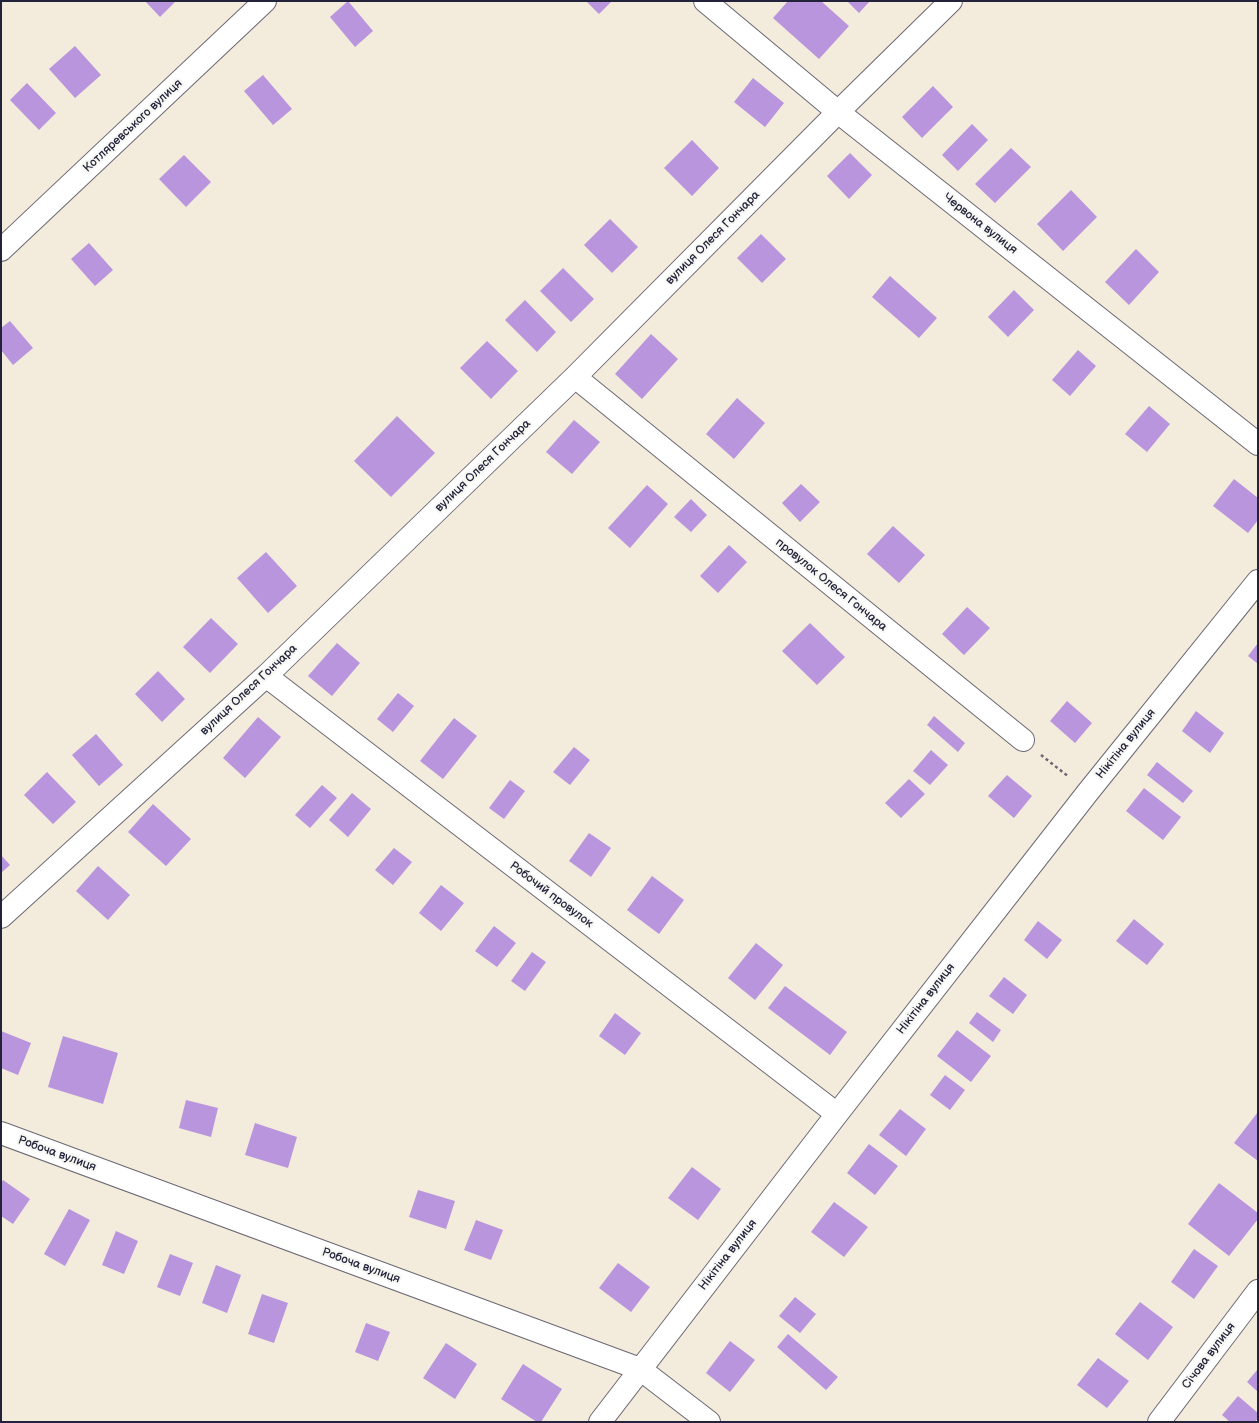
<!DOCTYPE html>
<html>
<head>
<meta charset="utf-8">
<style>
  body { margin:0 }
  #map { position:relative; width:1259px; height:1423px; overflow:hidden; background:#f3ebdb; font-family:"Balsamiq Sans",sans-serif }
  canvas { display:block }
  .frame { position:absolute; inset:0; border:2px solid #22223b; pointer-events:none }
</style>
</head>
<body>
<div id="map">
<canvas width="1259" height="1423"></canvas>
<div class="frame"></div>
</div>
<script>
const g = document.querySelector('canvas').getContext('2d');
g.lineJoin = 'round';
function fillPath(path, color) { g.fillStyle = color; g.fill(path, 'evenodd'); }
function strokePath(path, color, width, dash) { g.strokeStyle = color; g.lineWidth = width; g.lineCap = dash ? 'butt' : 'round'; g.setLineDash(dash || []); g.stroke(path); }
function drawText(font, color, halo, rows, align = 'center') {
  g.font = font + ' "Balsamiq Sans",sans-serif'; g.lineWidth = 4; g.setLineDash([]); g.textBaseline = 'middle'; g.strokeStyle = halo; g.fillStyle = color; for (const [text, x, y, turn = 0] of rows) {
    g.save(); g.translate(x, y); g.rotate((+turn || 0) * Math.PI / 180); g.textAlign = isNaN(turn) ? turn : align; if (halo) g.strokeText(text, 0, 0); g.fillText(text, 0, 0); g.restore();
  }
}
const building = new Path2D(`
  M145 1H176L160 17Z
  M348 1 373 31 355 47 330 17Z
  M586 1H612L599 14Z
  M788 1H821L849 26 819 59 773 18Z
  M847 1H870L859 13Z
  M75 46 101 75 75 98 49 69Z
  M263 75 292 109 273 125 244 91Z
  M753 78 784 103 765 127 734 102Z
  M27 83 56 113 39 130 10 100Z
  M933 86 953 107 922 138 902 117Z
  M972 124 988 140 958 171 942 155Z
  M692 140 719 168 692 196 664 168Z
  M1011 148 1031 167 995 203 975 184Z
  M850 153 872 175 849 199 827 176Z
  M184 155 211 182 186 207 159 179Z
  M1071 190 1097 217 1063 251 1037 224Z
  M610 219 638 247 612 273 584 245Z
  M761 234 786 259 762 283 737 258Z
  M89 243 113 270 95 286 71 259Z
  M1136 249 1159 272 1129 305 1105 282Z
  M563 268 594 299 571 322 540 291Z
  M890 276 937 318 919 338 872 297Z
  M1014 290 1034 310 1008 337 988 317Z
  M525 300 556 332 537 352 505 320Z
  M10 321 33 348 13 365 1 350V328Z
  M651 334 678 359 642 399 615 374Z
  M487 341 518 371 491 399 460 368Z
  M1078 350 1096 366 1070 396 1052 380Z
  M737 398 765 423 734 459 706 434Z
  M1149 406 1170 424 1147 452 1125 434Z
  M397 416 435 453 391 497 354 461Z
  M574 420 600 442 572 474 546 452Z
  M1234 479 1258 498V520L1248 533 1213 506Z
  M801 484 820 502 800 522 782 503Z
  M647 485 668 504 630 548 608 528Z
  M691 499 707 515 691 532 674 517Z
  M893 526 925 555 899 583 867 554Z
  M729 545 747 562 718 593 700 576Z
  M266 552 297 586 268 613 237 578Z
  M967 607 990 628 964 655 942 634Z
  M211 618 238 644 210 673 183 647Z
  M810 623 845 657 817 685 782 651Z
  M337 643 360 663 332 696 308 676Z
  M1258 643V664L1248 656Z
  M158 671 185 699 162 722 135 694Z
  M398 693 414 706 393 732 377 719Z
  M1067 701 1092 723 1075 743 1050 721Z
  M1196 711 1224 733 1210 753 1182 731Z
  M934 716 965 743 958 752 927 725Z
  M258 717 281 737 245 778 223 758Z
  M454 718 477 736 443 779 420 761Z
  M96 734 123 765 99 786 72 755Z
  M574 747 590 760 570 785 553 772Z
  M931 750 948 765 930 785 913 771Z
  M1157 762 1193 791 1183 803 1147 775Z
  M47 772 76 802 53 824 24 795Z
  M1007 775 1032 796 1014 818 988 796Z
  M909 779 925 794 901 818 885 803Z
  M510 780 525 791 504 819 489 808Z
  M322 785 337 798 310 828 295 815Z
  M1144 788 1181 817 1163 840 1126 811Z
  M352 793 371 809 348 837 329 820Z
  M153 804 191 839 166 866 128 832Z
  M589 833 611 848 591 877 569 861Z
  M394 848 412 862 393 885 375 870Z
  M1 855 10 865 1 873Z
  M98 866 130 895 108 920 76 891Z
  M652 876 684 900 659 934 627 910Z
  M441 885 464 903 441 931 419 913Z
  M1134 919 1164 944 1147 965 1116 941Z
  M1038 921 1062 940 1047 959 1024 940Z
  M494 926 516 943 497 967 475 951Z
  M756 943 783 965 755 1000 728 978Z
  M532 952 546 962 525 991 511 981Z
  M1004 977 1027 995 1013 1014 989 996Z
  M785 986 847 1032 830 1055 768 1008Z
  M977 1012 1001 1030 993 1042 969 1023Z
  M615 1013 641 1033 625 1055 599 1036Z
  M957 1030 991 1056 971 1082 937 1056Z
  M1 1031 31 1043 18 1075 1 1068Z
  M63 1036 118 1053 103 1104 48 1087Z
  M945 1075 965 1090 950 1110 930 1095Z
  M186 1100 218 1108 211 1137 179 1128Z
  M900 1109 926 1129 906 1156 879 1135Z
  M1258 1112V1161L1234 1143Z
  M255 1123 297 1137 288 1168 245 1155Z
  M869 1144 898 1166 875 1195 847 1173Z
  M692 1167 721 1189 698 1220 668 1198Z
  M3 1180 30 1199 13 1224 1 1216V1183Z
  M1219 1183 1258 1213V1219L1229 1256 1188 1224Z
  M418 1190 455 1201 446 1229 409 1217Z
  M834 1202 868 1227 844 1257 811 1232Z
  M69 1209 90 1220 65 1266 44 1254Z
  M476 1220 503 1230 491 1260 464 1250Z
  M116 1231 138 1241 124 1274 102 1265Z
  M1194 1249 1218 1266 1194 1299 1171 1282Z
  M170 1254 193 1263 180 1296 157 1287Z
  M618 1263 650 1287 631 1312 599 1288Z
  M216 1265 241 1275 227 1313 202 1303Z
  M262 1294 288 1303 274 1343 248 1334Z
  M795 1297 816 1314 800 1333 779 1316Z
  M1140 1302 1173 1327 1148 1360 1115 1334Z
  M366 1323 390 1332 378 1361 355 1352Z
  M788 1334 838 1377 826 1390 777 1347Z
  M730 1341 755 1360 730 1392 706 1373Z
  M446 1343 477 1364 455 1399 423 1378Z
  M1098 1358 1129 1381 1107 1408 1077 1385Z
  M523 1364 562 1389 541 1422H537L501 1399Z
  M1258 1369V1392L1247 1382Z
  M1238 1396 1258 1413V1418L1255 1422H1230L1222 1415Z`);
const path = new Path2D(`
  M1041 755 1069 777`);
const street = new Path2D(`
  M705 1 838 112 1258 444
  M1 250 265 1
  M575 377 1023 740
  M266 676 837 1114
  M1 917 266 676 575 377 838 112 951 1
  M1 1133 640 1369 709 1422
  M600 1422 837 1114 1088 792 1258 581
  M1159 1422 1258 1291`);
const streetNames = [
  ["Котляревського вулиця",133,126,-43],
  ["Червона вулиця",980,224,38],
  ["вулиця Олеся Гончара",713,238,-45],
  ["вулиця Олеся Гончара",483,466,-44],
  ["провулок Олеся Гончара",831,585,39],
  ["вулиця Олеся Гончара",249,690,-43],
  ["Нікітіна вулиця",1126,744,-51],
  ["Робочий провулок",551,895,37],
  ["Нікітіна вулиця",926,999,-52],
  ["Робоча вулиця",57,1154,20],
  ["Нікітіна вулиця",728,1255,-52],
  ["Робоча вулиця",361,1266,20],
  ["Січова вулиця",1209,1356,-53]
];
fillPath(building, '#b995dd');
strokePath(street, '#6b6873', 24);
strokePath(path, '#6b6873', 2.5, [3, 3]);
strokePath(street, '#fff', 22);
drawText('12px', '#22223b', '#f6f6f2', streetNames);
</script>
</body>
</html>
